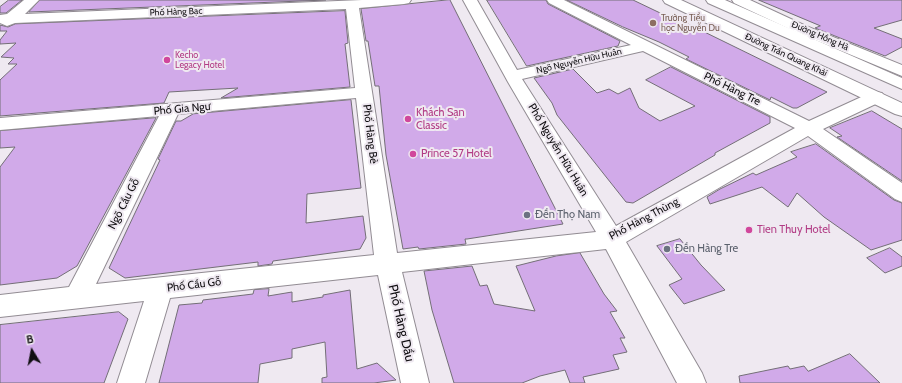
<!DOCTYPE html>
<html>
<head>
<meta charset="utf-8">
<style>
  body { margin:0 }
  #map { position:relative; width:902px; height:383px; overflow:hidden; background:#efe9f1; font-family:Cabin,sans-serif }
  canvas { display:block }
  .north { position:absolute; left:12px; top:331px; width:40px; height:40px; -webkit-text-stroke:3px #efe9f1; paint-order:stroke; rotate:350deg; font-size:11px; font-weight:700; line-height:16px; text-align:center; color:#110f12 }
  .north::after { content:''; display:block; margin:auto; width:14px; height:18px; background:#110f12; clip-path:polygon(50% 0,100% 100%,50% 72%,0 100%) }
</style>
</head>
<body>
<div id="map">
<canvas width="902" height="383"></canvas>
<div class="north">B</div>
</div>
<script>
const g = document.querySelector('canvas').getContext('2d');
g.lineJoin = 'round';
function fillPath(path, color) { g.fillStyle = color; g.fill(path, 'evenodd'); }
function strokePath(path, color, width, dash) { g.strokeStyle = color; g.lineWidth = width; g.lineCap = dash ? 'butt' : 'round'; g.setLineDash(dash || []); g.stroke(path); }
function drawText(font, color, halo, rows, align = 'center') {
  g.font = font + ' Cabin,sans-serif'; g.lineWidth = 4; g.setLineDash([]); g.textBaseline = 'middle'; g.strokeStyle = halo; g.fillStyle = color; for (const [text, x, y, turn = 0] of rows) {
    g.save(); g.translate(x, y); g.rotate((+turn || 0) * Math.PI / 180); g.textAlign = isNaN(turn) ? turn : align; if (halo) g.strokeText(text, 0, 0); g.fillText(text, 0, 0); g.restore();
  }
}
const building = new Path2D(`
  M9 0H22L6 13H0V7Z
  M40 0H326L29 12Z
  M450 0 563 224 467 239H465L466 244 419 249 418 247 403 249 386 155 379 86H375L368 41H366L361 9Z
  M487 0H546L548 4 620 41 618 46 527 66Z
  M567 0H633L679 22 682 21 827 92 797 108H793L771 97 770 100 686 59 689 57 659 42 623 27Z
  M759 0H902V20L874 28 902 39V47L885 56 815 28 820 26Z
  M345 11 348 43 345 44 350 87 221 98 238 88 169 92 164 103 0 116V80L17 64H8L14 58 1 57 16 43 0 44V40L7 31H0V25L8 27 15 24Z
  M671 67 770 117V123L715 153V155L633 203 626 202 557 115 552 103 534 78 573 69 597 93 609 89 618 94 630 88 639 108 660 121 695 106 646 80Z
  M351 100 361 188 307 194 306 223 363 216 366 238 360 249 273 261 272 264 258 266V262L125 278 109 268 160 160 158 159 176 121H181L193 114Z
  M872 111 902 129V181L837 137 842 136 830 128Z
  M156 118 77 266 57 278 0 285V167L15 147 0 148V131Z
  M816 144 894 200 902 203V240L871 250 824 217 797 193 788 207 762 187 710 204 707 197 720 189 753 173 756 175 797 157 791 152Z
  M680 239 701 265 725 290 684 304 669 285 682 279 657 246Z
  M890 248 902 257V266L885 273 867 258Z
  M580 253 604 294 617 311 610 312 625 338H620L627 352 613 355 619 369 583 377 585 383H570L565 370 540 376 522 383H454L432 310 424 271 472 266 480 286 487 285 494 304 535 311 516 266 556 256Z
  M269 289 268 296 292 292V302L323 297V295L350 290 357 369 377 363 396 380 374 383H322V378L327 377 325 342 292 349V358L260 364 258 383H159L179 305 202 303 203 300 253 294 254 290Z
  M119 312 128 319 104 383H0V325Z
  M850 354 880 383H740L739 376 788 366 790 369 804 366 808 371Z`);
const minor = new Path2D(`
  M24 0H39L25 14 362 0H411L409 3 404 4 359 8 397 253 596 232 508 82 463 0H477L517 70 631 45 549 3 547 0H564L809 121 870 93 876 92 882 93 885 97 882 101 823 129 902 183V202L895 199 808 136 626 242 702 373 706 383H677L606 249 402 272 429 383H401L378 275 170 298 145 383H117L144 301 0 317V295L69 287 159 116 0 130V118L355 88 346 9 15 23 7 26 0 23V15L7 14ZM643 51 795 128 616 226 522 79ZM356 98 374 255 96 284 178 114Z
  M732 0H750L806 26 902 65V76L796 32 734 3Z`);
const major = new Path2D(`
  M663 0H681L902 103V116L895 114 665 3Z
  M706 0H725L902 78V89L708 3Z`);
const markers = [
  [653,23,4,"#8d6e63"],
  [167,60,4,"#d1479c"],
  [408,119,4,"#d1479c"],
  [413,154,4,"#d1479c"],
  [527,215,4,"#6b7280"],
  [749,230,4,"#d1479c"],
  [667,249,4,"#6b7280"]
];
const farStreetnames = [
  ["Phố Hàng Bạc",176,12,-2],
  ["Đường Hồng Hà",820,36,23],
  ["Đường Trần Quang Khải",786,55,25],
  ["Ngõ Nguyễn Hữu Huân",579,61,-13]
];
const farEducationnames = [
  ["Trường Tiểu",661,18],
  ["học Nguyễn Du",661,28]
];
const farHotelnames = [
  ["Kecho",175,55],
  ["Legacy Hotel",175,65]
];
const streetNames = [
  ["Phố Hàng Tre",732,89,26],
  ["Phố Gia Ngư",182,109,-5],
  ["Phố Hàng Bè",370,134,83],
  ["Phố Nguyễn Hữu Huân",558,150,59],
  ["Ngõ Cầu Gỗ",124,204,-63],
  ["Phố Hàng Thùng",644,219,-28],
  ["Phố Cầu Gỗ",194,285,-7]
];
const hotelNames = [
  ["Khách Sạn",416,113],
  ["Classic",416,126],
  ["Prince 57 Hotel",421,154],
  ["Tien Thuy Hotel",757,230]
];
const worshipNames = [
  ["Đền Thọ Nam",535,215],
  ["Đền Hàng Tre",675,249]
];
const nearStreetnames = [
  ["Phố Hàng Dầu",401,323,77]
];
fillPath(building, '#d1aae9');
strokePath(building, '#736e76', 1);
strokePath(minor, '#928c93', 2);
strokePath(major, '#928c93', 2);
fillPath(minor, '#fff');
fillPath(major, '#fff');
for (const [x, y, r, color] of markers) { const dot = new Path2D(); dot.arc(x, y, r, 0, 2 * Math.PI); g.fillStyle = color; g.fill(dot); strokePath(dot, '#efe9f1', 1.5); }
drawText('9px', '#110f12', '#efe9f1', farStreetnames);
drawText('9px', '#785e54', '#efe9f1', farEducationnames, 'left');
drawText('9px', '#b23c85', '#efe9f1', farHotelnames, 'left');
drawText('11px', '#110f12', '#efe9f1', streetNames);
drawText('11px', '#b23c85', '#efe9f1', hotelNames, 'left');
drawText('11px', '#5b616d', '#efe9f1', worshipNames, 'left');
drawText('13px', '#110f12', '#efe9f1', nearStreetnames);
</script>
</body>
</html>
